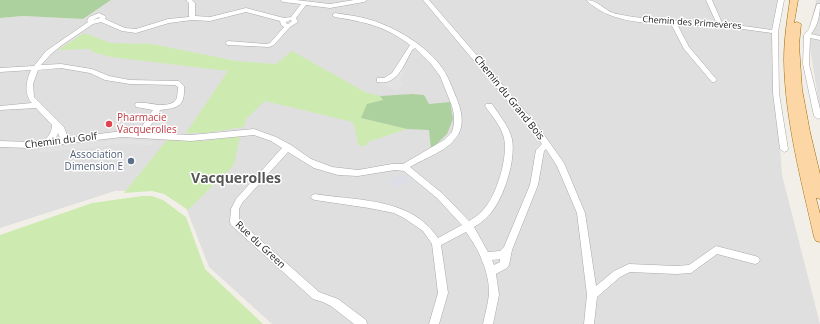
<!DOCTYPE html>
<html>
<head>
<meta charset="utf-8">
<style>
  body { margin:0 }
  canvas { display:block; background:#f2efe9 }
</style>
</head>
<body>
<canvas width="820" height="324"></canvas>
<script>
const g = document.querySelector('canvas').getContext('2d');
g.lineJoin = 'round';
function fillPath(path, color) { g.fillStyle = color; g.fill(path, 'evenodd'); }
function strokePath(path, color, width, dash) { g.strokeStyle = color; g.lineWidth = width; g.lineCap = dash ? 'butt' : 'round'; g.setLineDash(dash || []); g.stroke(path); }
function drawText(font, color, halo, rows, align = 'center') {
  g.font = font + ' "Open Sans",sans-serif'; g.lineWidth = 3; g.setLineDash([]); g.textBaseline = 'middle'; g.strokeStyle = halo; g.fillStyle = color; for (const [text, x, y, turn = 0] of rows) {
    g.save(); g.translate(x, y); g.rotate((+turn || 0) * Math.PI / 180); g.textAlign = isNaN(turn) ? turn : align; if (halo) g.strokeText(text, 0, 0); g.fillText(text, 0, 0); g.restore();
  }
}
const residential = new Path2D(`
  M111 0H779L772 39 782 175 820 324H272L209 267 179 190 115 191 0 228V18L23 16 83 19Z
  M816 0H820V109L810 48Z`);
const grass = new Path2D(`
  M84 33 111 43 152 44 236 61 262 63 276 64 292 51 365 92 380 96 383 100 361 118 407 129 368 142 366 146H359L353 122 265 101 246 119 244 127 206 133H186L228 71 111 57 93 52 90 49 58 50Z
  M240 136 234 165 188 210 164 194 152 191 124 193 167 140 204 141Z
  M142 196H152L163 200 186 217 205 269 263 324H0V235L92 203Z`);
const forest = new Path2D(`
  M0 0H111L83 19 23 16 0 18Z
  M412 94 424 95 429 104 450 102 453 119 447 134 431 149 429 130 407 129 361 118 367 104 383 100 380 96Z`);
const parking = new Path2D(`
  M396 68 405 70 400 81 404 85 396 91 381 83 383 78 394 72Z
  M120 139 154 142 152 145 119 144 39 153 40 149Z`);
const plaza = new Path2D(`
  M398 175H404L411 181 402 186 390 185 391 179Z`);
const minor = new Path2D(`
  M186 0H192L195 3V16L210 17 246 8 284 18 291 17 301 4 283 2 280 0H296L330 4 354 0H367L364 2 330 8 306 5 296 18 298 22 290 27 274 45 269 47 228 45 225 43 228 41 266 44 270 43 284 27 281 25 280 21 246 12 210 21 192 20 169 23 136 33 122 31 101 22 93 24 62 45 51 54 41 65 61 64 92 69 109 76 130 80 179 81 184 86C185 106 179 108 160 110L146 133 191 135 254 129 276 137 291 145 311 159 332 167 358 170 392 164H403L444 140 452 132 454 124V115L452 106 440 76 431 64 415 48 412 50C404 65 397 86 377 82V78H384L392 73 410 45C385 26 365 22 335 17L332 15 335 13C347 15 359 16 371 20 397 28 427 46 443 69 449 78 452 88 456 97 461 109 465 123 458 135 447 152 426 157 410 167L443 194 469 221C476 217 482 212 487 205 498 190 508 156 504 138 501 126 492 116 485 106L486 104H492C499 115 509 126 512 139 516 160 504 198 490 214 486 219 479 224 474 227L488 252 500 251 504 247 530 185 536 150 542 144 531 129 423 0H429L537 125 564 163 585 213 596 286 614 271 629 264 676 266 689 265 716 246 755 256 758 257 760 260 758 263 755 264 717 254 691 273 676 274 630 272 620 277 597 297 594 324H584L587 295 577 213 557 166 546 149 544 151 538 185 512 250 509 265 507 268 496 274 499 295 493 324H483C485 314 488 304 489 294 490 273 478 248 466 232L441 245 448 293 439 324H429L438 293 432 244 423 231 404 218 394 213 369 208 315 200 312 199 311 197 312 195 315 194C357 201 411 197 438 238L462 225 459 222 437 198 404 171 395 170 358 176 338 175 314 168 288 152 242 203 239 209V221L319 292 338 299 366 320 367 324H354L331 306 323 302 313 299 231 225 230 222 231 209 236 199 282 148 271 141 254 135 191 141 122 137 29 148 0 147V141L29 142 45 140C49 135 52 132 52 125L36 108 0 110V106L32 103C24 95 26 80 31 70L0 72V68L34 66 46 51 88 22 87 21 89 17 99 13 105 16 106 17 105 19 125 28 136 29 168 19 189 17V3ZM99 17 100 18 93 20ZM290 20 292 21 288 24 286 23V22ZM61 68 90 73 105 80 130 84 175 85 178 87 177 98 174 102C162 109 149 101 136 103L135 105 136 107 153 110 138 132 122 131 68 138 64 127 34 97 33 84 38 70ZM58 133 60 138 55 139ZM500 259V262L494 265 492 260Z
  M586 0C599 0 605 12 617 14 649 21 683 21 716 22L706 0H712L722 23 772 30 778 0H784L778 32 779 93 788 149 787 151 784 152 780 149 773 93 772 33 720 26 677 24 689 47 717 80 714 82H712L684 49 671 24C641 23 609 22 586 0Z
  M817 4H820C820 14 818 26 811 34L820 36V40L810 38 809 64 820 109V118L818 119 814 116 803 64 804 35 809 29Z`);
const major = new Path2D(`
  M790 0H798L794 23 797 22 801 24 799 45 802 89 810 132 820 174V199L816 198 820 214V242L816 241 814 237C801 179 785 120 784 60 784 40 787 20 790 0Z`);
const markers = [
  [109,124,4,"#e0444e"],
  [131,161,4,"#5c6f8a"]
];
const farStreetnames = [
  ["Chemin des Primevères",692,23,4]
];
const streetNames = [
  ["Chemin du Grand Bois",509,98,51],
  ["Chemin du Golf",61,141,-7],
  ["Rue du Green",260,245,43]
];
const healthNames = [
  ["Pharmacie",117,118],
  ["Vacquerolles",117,130]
];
const serviceNames = [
  ["Association",123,155],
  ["Dimension E",123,167]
];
const districtNames = [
  ["Vacquerolles",236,179]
];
fillPath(residential, '#e0dfdf');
fillPath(grass, '#cdebb0');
fillPath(forest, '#add19e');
fillPath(parking, '#e2e2e2');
fillPath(plaza, '#dddde8');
strokePath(minor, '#a9a9a9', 1);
strokePath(major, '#a06b00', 1);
fillPath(minor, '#fff');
fillPath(major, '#fcd6a4');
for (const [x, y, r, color] of markers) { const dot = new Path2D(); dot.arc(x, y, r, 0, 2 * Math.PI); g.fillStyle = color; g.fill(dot); strokePath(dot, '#fff', 1.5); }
drawText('9px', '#222', '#fff', farStreetnames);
drawText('10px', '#222', '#fff', streetNames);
drawText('10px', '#be3a42', '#fff', healthNames, 'left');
drawText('10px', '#4e5e75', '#fff', serviceNames, 'right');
drawText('bold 14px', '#555', '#fff', districtNames);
</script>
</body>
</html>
